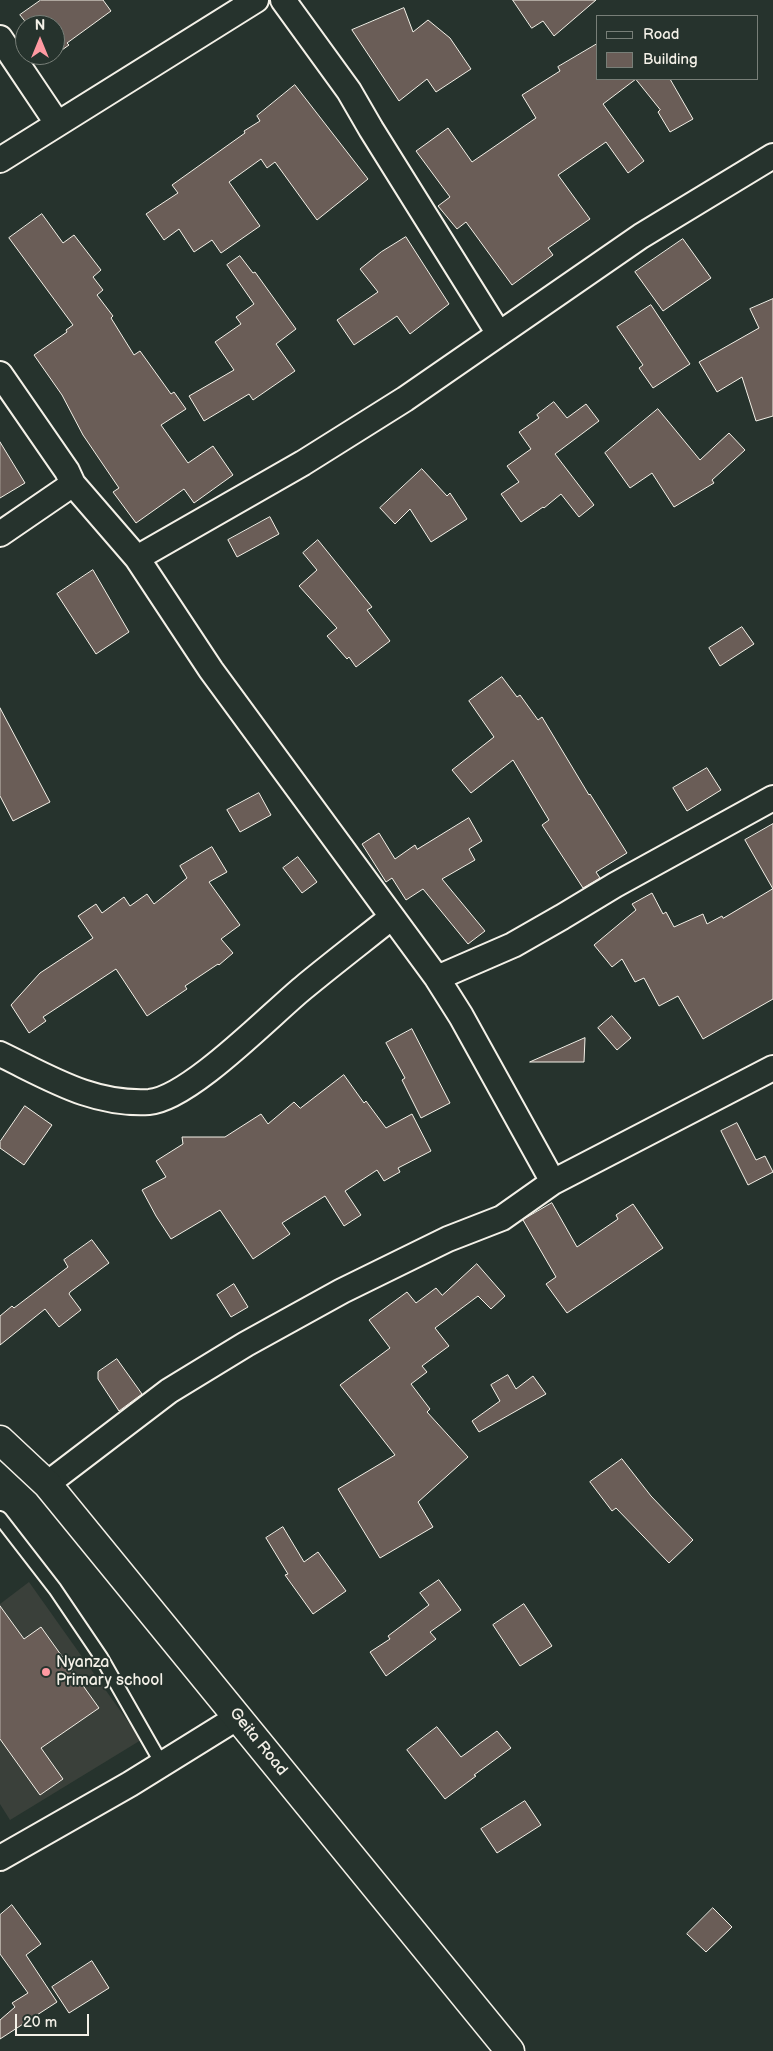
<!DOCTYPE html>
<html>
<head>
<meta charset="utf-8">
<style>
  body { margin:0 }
  #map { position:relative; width:773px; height:2051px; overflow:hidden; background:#26332d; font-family:"Balsamiq Sans",sans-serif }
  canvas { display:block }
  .legend { position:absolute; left:596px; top:15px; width:162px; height:65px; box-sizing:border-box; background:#26332d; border:1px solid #787f78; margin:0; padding:6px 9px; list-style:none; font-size:15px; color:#f4f1e8 }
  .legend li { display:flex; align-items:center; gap:10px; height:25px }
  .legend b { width:25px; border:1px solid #787f78 }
  .north { position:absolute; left:15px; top:15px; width:50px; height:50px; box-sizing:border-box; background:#26332d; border:1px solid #787f78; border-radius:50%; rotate:0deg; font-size:14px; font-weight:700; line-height:20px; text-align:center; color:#f4f1e8 }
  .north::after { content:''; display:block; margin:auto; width:18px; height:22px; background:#ff9aa2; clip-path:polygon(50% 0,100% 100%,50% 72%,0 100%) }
  .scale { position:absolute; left:15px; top:2014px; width:74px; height:22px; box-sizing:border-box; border:2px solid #f4f1e8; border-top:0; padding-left:6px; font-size:15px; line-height:18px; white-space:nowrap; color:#f4f1e8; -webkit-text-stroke:4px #26332d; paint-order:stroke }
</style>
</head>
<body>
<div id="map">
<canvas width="773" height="2051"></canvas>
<ul class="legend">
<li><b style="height:6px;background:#26332d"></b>Road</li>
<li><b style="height:14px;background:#6a5d57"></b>Building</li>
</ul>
<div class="north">N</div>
<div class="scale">20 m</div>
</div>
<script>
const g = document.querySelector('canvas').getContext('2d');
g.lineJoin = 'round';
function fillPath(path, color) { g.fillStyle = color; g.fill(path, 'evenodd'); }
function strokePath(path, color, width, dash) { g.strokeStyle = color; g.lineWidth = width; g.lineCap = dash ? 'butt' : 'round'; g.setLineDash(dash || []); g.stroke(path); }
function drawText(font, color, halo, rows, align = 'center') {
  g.font = font + ' "Balsamiq Sans",sans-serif'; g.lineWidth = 4; g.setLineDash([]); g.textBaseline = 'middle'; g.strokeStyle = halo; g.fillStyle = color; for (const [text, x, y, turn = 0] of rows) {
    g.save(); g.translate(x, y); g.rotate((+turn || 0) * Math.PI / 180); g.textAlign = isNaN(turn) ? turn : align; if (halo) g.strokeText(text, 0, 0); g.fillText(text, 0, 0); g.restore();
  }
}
const built = new Path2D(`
  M29 1582 141 1740 10 1820 0 1804V1604Z`);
const building = new Path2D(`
  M41 0H103L111 11 67 43 69 45 52 57 50 55H55V25H28L20 15Z
  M513 0H596L554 36 543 21 532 28Z
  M404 8 413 32 428 20 450 38 471 69 436 92 427 79 399 101 352 30Z
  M597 44V79H636L603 104 644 161 628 173 606 142 558 175 590 219 548 248 553 255 512 285 466 222 457 229 438 206 450 197 416 151 448 128 472 162 536 118 522 95 560 71 558 67Z
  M636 79H670L693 119 670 132 658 112 660 110Z
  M295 85 368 179 317 220 275 162 267 168 261 159 229 182 260 226 221 253 212 240 194 252 179 229 164 240 146 214 178 193 172 185 245 133 244 131 260 121 257 116Z
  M42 214 63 243 74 235 101 270 93 277 103 290 97 295 113 316 111 318 134 355 140 351 171 394 174 392 186 409 161 425 188 463 213 446 233 475 194 503 184 489 136 523 113 492 119 488 83 435 62 395 34 355 67 332 66 330 73 325 9 238Z
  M406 237 449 304 410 334 397 316 354 345 337 320 378 292 360 269 381 252Z
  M683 239 711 278 663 311 635 272Z
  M240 256 253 273 255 272 296 329 276 344 295 371 253 400 249 394 204 421 189 396 234 370 215 342 241 324 236 317 254 304 227 265Z
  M773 299V416L756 421 742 377 717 392 699 362 759 328 750 309Z
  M651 305 690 364 653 388 639 368 643 365 617 327Z
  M554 402 567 418 586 404 599 421 555 454 594 505 579 517 561 494 544 508 543 507 521 522 501 494 519 482 507 466 531 449 519 432 539 418 537 415Z
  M658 409 700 460 729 433 745 450 712 480 714 483 674 507 652 473 630 488 605 453Z
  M0 442 25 483 0 498Z
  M422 469 447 496 450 493 467 519 431 542 410 509 395 524 380 508Z
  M270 517 279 534 237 557 228 540Z
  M318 540 372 607 367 610 390 641 356 667 349 657 347 659 327 636 337 628 299 586 317 570 303 553Z
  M93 570 129 632 96 654 57 594Z
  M742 627 754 644 720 666 709 648Z
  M502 677 517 697 520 695 538 720 542 717 589 795 590 794 627 853 596 872 600 878 583 888 542 825 549 820 513 760 471 793 452 770 494 737 469 701Z
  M0 708 50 802 13 821 0 796Z
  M707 768 721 790 687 811 673 788Z
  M259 793 271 815 240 832 227 810Z
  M469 818 482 841 469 849 475 860 442 879 485 931 468 944 423 889 406 900 392 878 386 882 362 844 379 833 395 859 415 845 417 849Z
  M773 824V889L745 840Z
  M212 847 227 872 209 882 240 925 221 939 233 953 219 965 218 964 185 986 187 989 147 1016 116 969 43 1017 46 1021 29 1033 11 1005 40 973 93 938 78 916 96 904 102 913 124 897 130 906 147 894 154 904 187 878 180 866Z
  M298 857 317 882 302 893 283 868Z
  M773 889V999L703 1039 678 996 659 1006 644 978 635 982 622 959 612 967 594 945 636 910 632 904 652 893 663 914 666 912 674 927 703 914 707 924 722 916 723 918Z
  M612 1016 631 1038 617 1050 598 1028Z
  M412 1029 450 1103 421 1118 402 1080 405 1078 386 1043Z
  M585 1038 584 1062H530Z
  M344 1075 364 1103 366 1101 386 1128 412 1114 431 1151 398 1168 400 1172 384 1181 377 1170 345 1191 361 1215 344 1226 325 1196 282 1223 290 1234 253 1259 220 1210 171 1239 156 1216 142 1190 166 1177 156 1161 183 1144 182 1137H225L261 1114 268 1124 294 1102 300 1108Z
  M25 1106 52 1125 24 1165 0 1148V1142Z
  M737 1123 756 1160 765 1156 773 1172 748 1185 721 1131Z
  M552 1203 577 1247 618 1219 616 1215 633 1204 663 1248 567 1313 546 1284 556 1277 523 1220Z
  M92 1240 109 1263 70 1292 69 1294 81 1310 59 1327 45 1309 0 1345V1316L12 1306 14 1308 68 1267 64 1260Z
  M477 1264 505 1296 491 1309 478 1296 435 1328 449 1346 422 1366 427 1372 411 1384 430 1409 427 1412 468 1457 418 1502 433 1527 380 1558 338 1489 395 1455 340 1385 390 1348 369 1320 407 1292 416 1303 436 1288 442 1295Z
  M234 1284 248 1307 231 1317 217 1295Z
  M117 1359 142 1394 119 1411 98 1379V1372Z
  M508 1375 516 1389 533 1376 546 1394 479 1432 472 1421 500 1401 491 1385Z
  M622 1459 651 1496 693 1540 669 1563 616 1508 612 1511 590 1482Z
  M283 1527 304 1562 318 1552 346 1591 313 1614 285 1575 288 1574 266 1538Z
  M439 1580 461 1610 430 1632 436 1639 386 1676 370 1652 390 1639 388 1636 429 1605 420 1593Z
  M524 1604 552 1646 520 1666 493 1625Z
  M0 1606 24 1639 41 1627 99 1708 41 1748 63 1779 40 1795 0 1739Z
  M437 1727 461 1757 497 1731 511 1748 474 1775 476 1776 445 1799 407 1750Z
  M525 1801 541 1825 497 1853 481 1829Z
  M12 1905 41 1944 26 1955 57 2002 0 2039V2020L15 2007 12 2003 28 1993 0 1954V1915Z
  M713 1908 732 1927 706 1952 687 1934Z
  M92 1961 109 1988 69 2013 52 1987Z`);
const lane = new Path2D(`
  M0 1518 55 1589 101 1657 162 1764`);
const street = new Path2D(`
  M283 0 349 91 371 129 499 334
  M0 38 57 123
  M0 160 256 0
  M0 374 67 471 73 484 137 558 211 670 437 978 461 1016 553 1182
  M0 534 73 484
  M137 558 303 463 405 399 641 236 773 156
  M437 978 513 945 562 917 615 885 773 798
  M0 1054C50 1078 92 1105 149 1102 189 1099 270 1015 303 988 332 964 362 941 392 917
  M47 1484 169 1391 246 1344 342 1291 448 1239 502 1218 553 1182 773 1068
  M0 1858 130 1784 238 1717`);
const highway = new Path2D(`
  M0 1440 47 1484 510 2051`);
const markers = [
  [46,1672,5,"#ff9aa2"]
];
const poiNames = [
  ["Nyanza",56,1663],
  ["Primary school",56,1681]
];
const streetNames = [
  ["Geita Road",258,1742,51]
];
fillPath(built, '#3a403a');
fillPath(building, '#6a5d57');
strokePath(building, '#f4f1e8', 1);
strokePath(lane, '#f4f1e8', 16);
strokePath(street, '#f4f1e8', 28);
strokePath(highway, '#f4f1e8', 31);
strokePath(lane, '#26332d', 12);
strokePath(street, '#26332d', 24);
strokePath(highway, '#26332d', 28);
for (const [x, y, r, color] of markers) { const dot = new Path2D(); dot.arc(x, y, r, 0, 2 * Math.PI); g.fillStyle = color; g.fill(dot); strokePath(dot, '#26332d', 2); }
drawText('16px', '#f4f1e8', '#26332d', poiNames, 'left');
drawText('16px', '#f4f1e8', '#26332d', streetNames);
</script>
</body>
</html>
